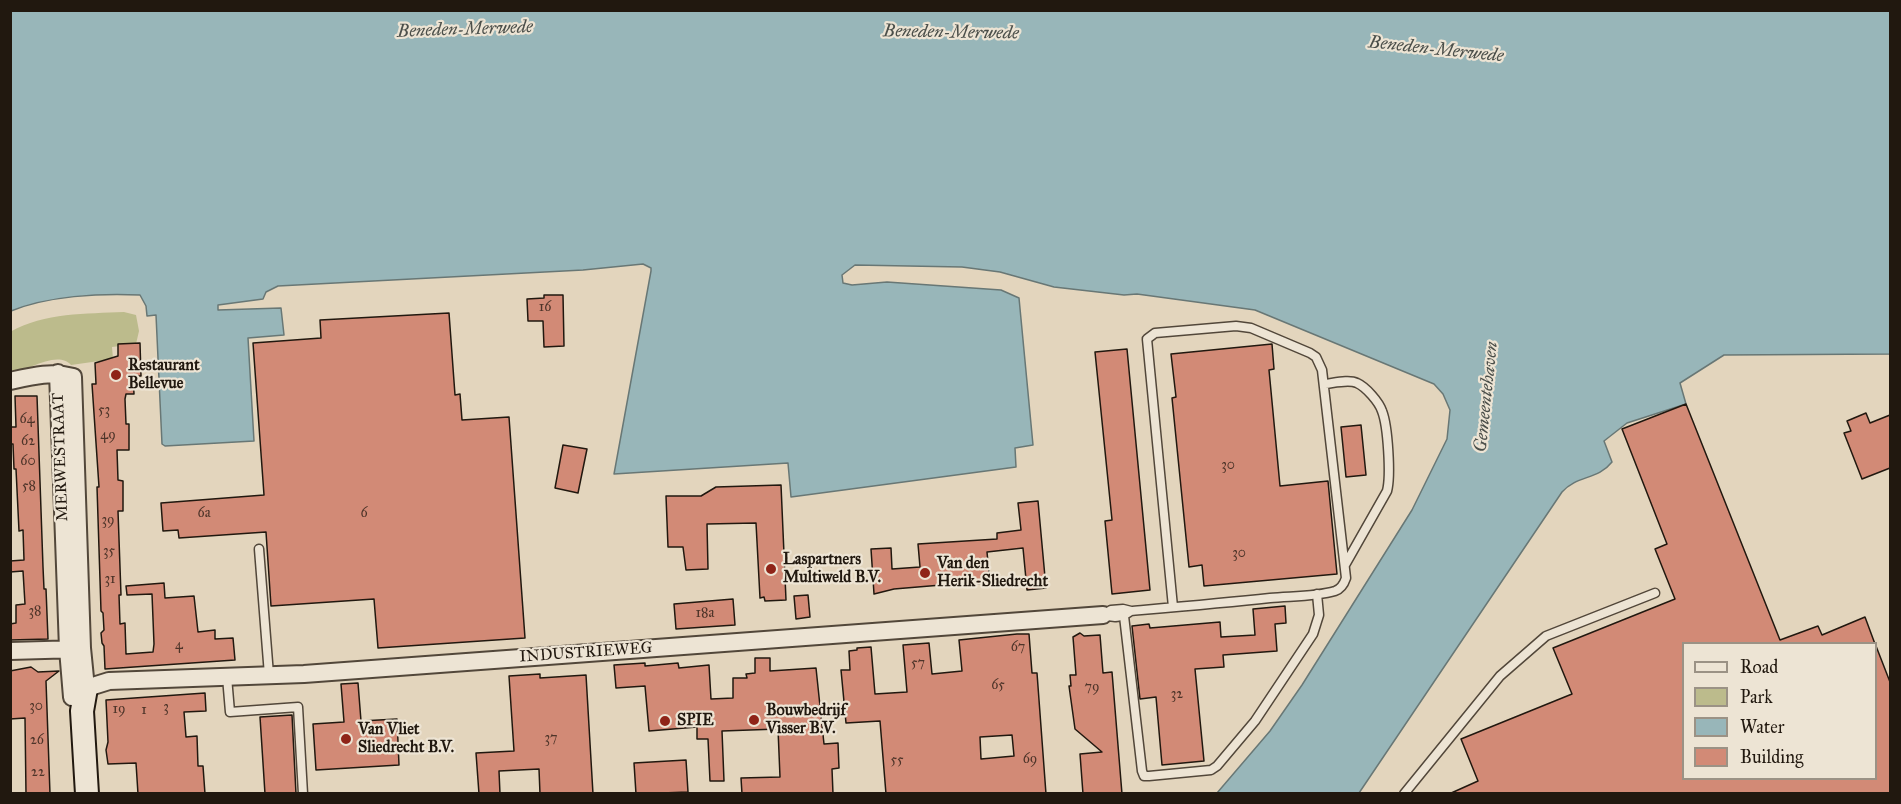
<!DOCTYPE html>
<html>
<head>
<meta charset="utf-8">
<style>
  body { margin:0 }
  #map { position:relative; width:1901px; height:804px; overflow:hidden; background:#e3d5bd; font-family:"IM FELL Great Primer",serif }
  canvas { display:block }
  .frame { position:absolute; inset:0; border:12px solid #21180f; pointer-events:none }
  .legend { position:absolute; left:1682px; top:642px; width:195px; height:138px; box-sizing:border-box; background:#ede4d4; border:2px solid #9b9285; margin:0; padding:8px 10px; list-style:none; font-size:18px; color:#21180f }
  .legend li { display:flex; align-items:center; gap:12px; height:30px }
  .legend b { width:30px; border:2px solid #9b9285 }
</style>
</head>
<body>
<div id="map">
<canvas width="1901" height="804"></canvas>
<div class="frame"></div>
<ul class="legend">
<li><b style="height:8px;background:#ede4d4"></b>Road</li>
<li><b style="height:16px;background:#bcbb8c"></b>Park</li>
<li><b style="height:16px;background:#98b6b9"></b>Water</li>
<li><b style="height:16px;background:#d28a76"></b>Building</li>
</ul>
</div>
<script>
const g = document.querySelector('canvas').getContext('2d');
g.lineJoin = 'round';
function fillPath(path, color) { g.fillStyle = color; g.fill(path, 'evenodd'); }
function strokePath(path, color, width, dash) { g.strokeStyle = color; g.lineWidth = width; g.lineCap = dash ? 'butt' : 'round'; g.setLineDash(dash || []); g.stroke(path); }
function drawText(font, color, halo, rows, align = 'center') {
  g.font = font + ' "IM FELL Great Primer",serif'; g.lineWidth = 4.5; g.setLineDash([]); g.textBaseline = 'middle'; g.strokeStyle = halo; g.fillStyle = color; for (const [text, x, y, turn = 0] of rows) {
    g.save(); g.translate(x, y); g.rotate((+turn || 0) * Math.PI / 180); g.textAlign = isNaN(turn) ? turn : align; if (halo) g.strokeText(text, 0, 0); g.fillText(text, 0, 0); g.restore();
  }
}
const green = new Path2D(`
  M124 312 136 315 139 331 136 344 112 347 113 359 71 365C58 350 26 370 11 376L10 332C45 312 86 314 124 312Z`);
const water = new Path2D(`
  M11 11H1890V354L1724 355 1680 383 1686 404 1627 423 1604 441 1612 462C1598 480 1577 475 1562 492L1359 793H1217L1270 731 1302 685 1412 510 1447 439 1450 410 1443 394 1434 384 1255 310 1137 294 1124 295 1054 287 1000 272 962 267 855 265 842 275 843 283 852 285 887 282 1001 290 1019 298 1033 445 1015 448 1016 467 791 497 788 463 614 474 651 271V268L643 264 583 270 278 286 266 292 263 299 218 305V310L281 308 284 335 248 338 254 441 165 446 162 444 156 315 147 316 146 306 140 295C99 293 48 296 11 311Z`);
const building = new Path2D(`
  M544 295H563L564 346 544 347 543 321H528L527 299 544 298Z
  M449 313 455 395 460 394 462 420 509 417 525 638 378 648 374 599 271 606 266 532 179 538 178 530 163 531 161 503 264 495 253 343 321 338 320 320Z
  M140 343 141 376H133L134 394H126L125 399 126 424H129V450H117L118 480 123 481V511H118L121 595H119L120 624 125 623 126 654 153 652 154 644 152 594 127 595 126 586 164 583 165 598 194 596 198 632 215 630V639L233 638 235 660 105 669 104 646 102 643 101 633 104 630 103 613 101 611 97 487H99L92 384H96L95 363 118 356V344Z
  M1272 344 1274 369 1269 370 1280 486 1328 481 1337 574 1204 586 1202 565 1189 567 1172 398 1176 397 1171 354Z
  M1127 349 1150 590 1112 594 1105 521 1112 520 1095 352Z
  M15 396H37L43 567 44 589H46L48 639 10 640V624L16 623V605L25 604 23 571 10 572V561L24 560 23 530 19 531 16 469H14L13 444H10V427H16Z
  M1686 404 1780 640 1818 626 1822 635 1865 617 1875 644H1683V778H1875L1876 646 1890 682V794H1449L1478 781 1461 739 1572 694 1553 648 1675 599 1655 549 1667 544 1622 429Z
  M1866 413 1870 423 1890 415V468L1862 479 1844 433 1851 431 1847 421Z
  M1361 425 1366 475 1346 477 1341 427Z
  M563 445 587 449 578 493 555 488Z
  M781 485 786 600 765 601 764 597 760 598 756 523 707 524 708 569 686 570 683 547H668L666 496H701L716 487Z
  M1038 501 1046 588 1027 590 1023 548 987 552 990 584H977V582L894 589 874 594 871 549 891 548 892 569 920 567 918 544 997 539V533L1021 530 1018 503Z
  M808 595 810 617 796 619 794 596Z
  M733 599 735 625 676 629 674 604Z
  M1285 606 1286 623 1275 624 1277 651 1223 655 1224 667 1195 669 1204 761 1162 765 1156 697 1140 699 1132 626 1149 624 1150 628 1220 622 1221 637 1255 635 1253 609Z
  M1080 633 1084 636 1100 635 1103 673 1112 672 1122 794H1083L1080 754 1102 752 1075 729 1069 686H1071L1070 675H1076L1073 637Z
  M1017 634H1029L1032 673H1037L1046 794H886L880 721 846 723 841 670H850L849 651 857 650V648L871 647 875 694 907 692 903 645 929 643 932 674 962 671 959 640ZM1012 735 1014 756 981 759 980 737Z
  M755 658H770V671L816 668 824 744 838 743 839 768 832 769 833 794H742L741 778 780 777 778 729 722 731 724 781H710L708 739H697V727L649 731 645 686 616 688 614 665 645 663V666L678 663 679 668 709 665 711 699 733 698V678H747L746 674 755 673Z
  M31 667 38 672 59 671 46 681 50 794H26L25 718 10 719V671Z
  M540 674V678L586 675 593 794H540L539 769 499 771 500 794H479L476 753 514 751 509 676Z
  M358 683 361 721 397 719 399 765 316 770 313 724 344 722 341 684Z
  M205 693 206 711 184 712 186 737 197 736 198 766H203L205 794H138L136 763 108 764 106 750 108 742 106 700Z
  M292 715 296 794H265L260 717Z
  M686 760 688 792 636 794 634 763Z`);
const lane = new Path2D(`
  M1325 384C1334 383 1349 379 1357 383 1366 387 1379 402 1382 411 1388 426 1391 476 1387 491L1345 565
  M259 549 269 675
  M1123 609 1131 611C1121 618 1114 618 1103 615L1111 610Z
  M1131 611C1177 607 1224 603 1270 598 1290 596 1315 597 1335 591 1341 589 1344 584 1346 578L1322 370 1316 357 1310 353 1251 328 1236 326 1155 333 1147 339 1173 607
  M1124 616 1142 771 1144 776H1149L1211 770 1217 766 1255 721 1313 634 1319 615 1317 594
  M227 677 230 712 298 707 303 794
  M1404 794 1500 676 1546 636 1655 593`);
const street = new Path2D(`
  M58 373 68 649 72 697
  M10 381C32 376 51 371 73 377L82 648 86 688
  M10 651 79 649
  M72 697 77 691 109 681 304 674 1103 615`);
const secondary = new Path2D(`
  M86 688 82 711 87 794`);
const markers = [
  [116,375,6,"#8f2418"],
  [771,569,6,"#8f2418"],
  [925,573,6,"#8f2418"],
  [754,720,6,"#8f2418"],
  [665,721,6,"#8f2418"],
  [346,739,6,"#8f2418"]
];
const numberNames = [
  ["16",545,308],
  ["53",104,411],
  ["64",27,420],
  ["49",108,436],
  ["62",28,442],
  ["60",28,462],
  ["30",1228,466],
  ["58",29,487],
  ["6a",204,514],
  ["6",364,514],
  ["39",108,521],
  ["35",109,552],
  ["30",1239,554],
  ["31",110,580],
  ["38",35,612],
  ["18a",705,614],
  ["4",179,646],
  ["67",1018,648],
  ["57",918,664],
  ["65",998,686],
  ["79",1092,688],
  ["32",1177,695],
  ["30",36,707],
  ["3",166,708],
  ["19",119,710],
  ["1",144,711],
  ["37",551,739],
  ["26",37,741],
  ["69",1030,760],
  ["55",897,761],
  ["22",38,773]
];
const poiNames = [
  ["Restaurant",128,366],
  ["Bellevue",128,384],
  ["Laspartners",783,560],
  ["Multiweld B.V.",783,578],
  ["Van den",937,564],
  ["Herik-Sliedrecht",937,582],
  ["Bouwbedrijf",766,711],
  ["Visser B.V.",766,729],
  ["SPIE",677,721],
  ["Van Vliet",358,730],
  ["Sliedrecht B.V.",358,748]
];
const streetNames = [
  ["MERWESTRAAT",61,457,-92],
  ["INDUSTRIEWEG",586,653,-4]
];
const waterNames = [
  ["Beneden-Merwede",465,30,-2],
  ["Beneden-Merwede",951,33,1],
  ["Beneden-Merwede",1436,50,6],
  ["Gemeentehaven",1487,397,-84]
];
fillPath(green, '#bcbb8c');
fillPath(water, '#98b6b9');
strokePath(water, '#687775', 1.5);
fillPath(building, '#d28a76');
strokePath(building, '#21180f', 1.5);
strokePath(lane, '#52473a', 11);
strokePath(street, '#52473a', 20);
strokePath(secondary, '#21180f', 26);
strokePath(lane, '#ede4d4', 8);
strokePath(street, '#ede4d4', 16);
strokePath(secondary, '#ede4d4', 22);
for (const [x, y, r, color] of markers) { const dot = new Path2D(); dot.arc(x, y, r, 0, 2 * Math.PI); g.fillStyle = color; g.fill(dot); strokePath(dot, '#ede4d4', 2); }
drawText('14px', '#4d3429', null, numberNames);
drawText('bold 16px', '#21180f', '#ede4d4', poiNames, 'left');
drawText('16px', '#21180f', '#ede4d4', streetNames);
drawText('italic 18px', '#4b4f4a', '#ede4d4', waterNames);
</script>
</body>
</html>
